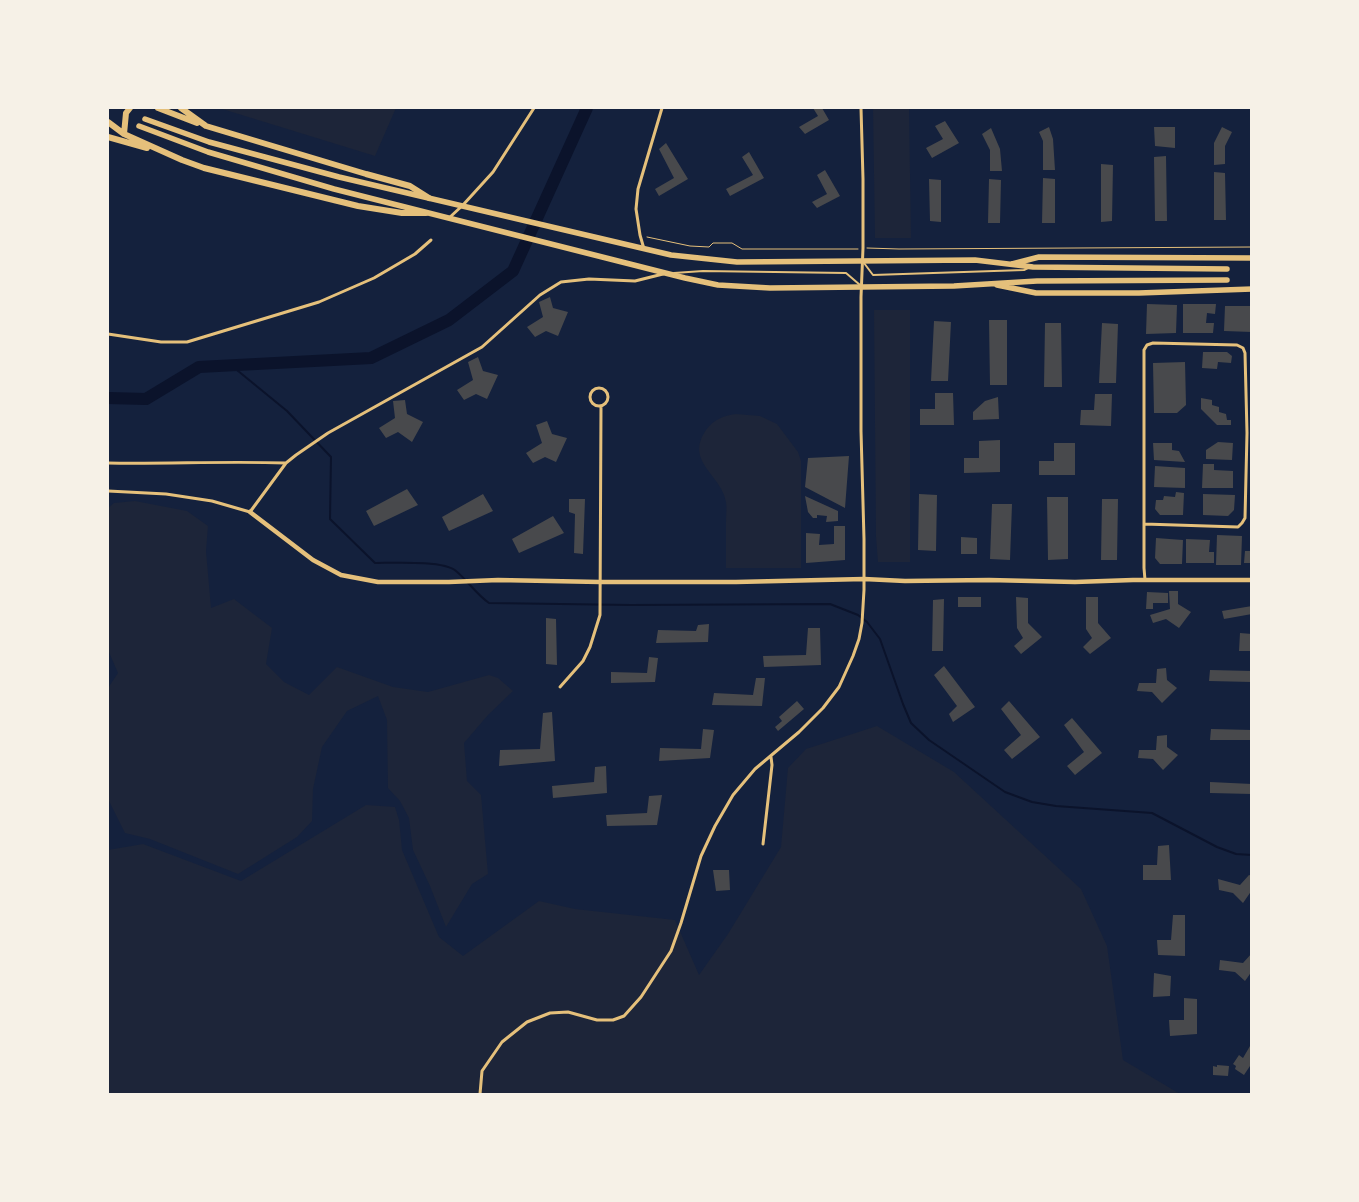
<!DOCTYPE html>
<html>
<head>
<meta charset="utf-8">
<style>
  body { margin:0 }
  #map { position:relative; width:1359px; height:1202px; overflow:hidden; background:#14213d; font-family:"Nunito Sans",sans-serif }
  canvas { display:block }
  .frame { position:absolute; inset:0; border:109px solid #f6f1e7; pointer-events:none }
</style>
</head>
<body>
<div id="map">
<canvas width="1359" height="1202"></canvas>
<div class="frame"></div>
</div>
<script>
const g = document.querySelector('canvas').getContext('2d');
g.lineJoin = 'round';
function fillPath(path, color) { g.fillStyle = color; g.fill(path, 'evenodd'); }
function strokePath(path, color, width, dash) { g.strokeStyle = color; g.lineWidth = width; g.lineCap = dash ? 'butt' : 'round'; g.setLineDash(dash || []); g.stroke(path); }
const green = new Path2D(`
  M219 108H396L375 156Z
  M873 108H909L911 238H875Z
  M874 310H910V562H878L876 537Z
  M736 414 760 416 777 424 798 452 801 461V568H726C726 553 726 537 726 522 726 515 727 509 726 502 722 475 684 462 706 430 714 419 723 416 736 414Z
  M135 501 187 511 208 526 206 551 211 608 234 599 272 628 266 664 284 682 309 695 337 667 393 687 428 692 489 675 498 678 513 691 488 715 464 743 467 781 481 795 488 874 472 884 446 927 430 886 413 850 409 818 400 801 388 788 387 720 378 696 347 711 322 747 313 789 312 821 297 837 238 874 150 839 125 833 108 799V688L118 673 108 650V508L114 503Z
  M877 726 954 772 1081 889 1107 946 1123 1060 1180 1094H108V850L143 844 241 881 366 805 395 807 399 820 402 850 439 937 463 956 539 901 575 909 675 920 699 975 728 934 781 847 788 768 806 749Z`);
const stream = new Path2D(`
  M232 366 287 411 331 457 330 519 375 563C392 563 444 560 456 571 468 581 476 594 489 603L631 605 830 604 858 615 867 622 880 639 903 704 911 723 929 740 1005 792 1032 802 1056 806 1152 813 1217 847 1236 854 1252 855`);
const river = new Path2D(`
  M108 398 146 399 199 367 371 358 449 320 513 271 587 108`);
const building = new Path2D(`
  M813 108H822L829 120 805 134 799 127 818 116Z
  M945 121 959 143 932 158 926 148 943 139 935 126Z
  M1049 127 1053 139 1055 170H1043V141L1039 132Z
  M1154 127H1175V148L1155 146Z
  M1222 127 1232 132 1225 146V164L1214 165V143Z
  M991 128 1000 149 1002 171H990V150L982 134Z
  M666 143 688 179 659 196 655 189 674 178 659 149Z
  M749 152 764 178 730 196 726 189 753 175 742 157Z
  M1166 156 1167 221H1155L1154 157Z
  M1101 164 1113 165 1112 221 1101 222Z
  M825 170 840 196 817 208 812 202 827 194 817 175Z
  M1214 172 1225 173 1226 220H1214Z
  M1043 178 1055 179V223H1042Z
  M929 179 941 180V222L930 221Z
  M989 179 1001 180 1000 223H988Z
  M550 297 553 308 568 312 558 336 546 331 535 337 527 327 543 317 539 302Z
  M1147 304 1177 305 1176 333 1146 334Z
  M1183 304H1216L1215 314 1207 313 1206 323H1214L1213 333H1183Z
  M1225 306H1252V332L1224 331Z
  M989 320H1007V385H990Z
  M934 321 951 322 948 381H931Z
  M1045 323H1061L1062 387H1044Z
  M1102 323 1118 324 1116 383H1099Z
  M1203 352H1227L1232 356 1231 363 1218 362 1217 369 1202 368Z
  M478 357 483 371 498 375 487 399 476 394 464 400 457 390 473 380 468 362Z
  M1185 362 1186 405 1177 413H1154L1153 363Z
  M935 393H953L954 425H920V409H935Z
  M1095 394H1112L1111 426 1080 425 1081 410H1094Z
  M998 397 999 419 973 420V412L985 401Z
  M1201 398 1212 400V405L1219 407V412L1226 414 1227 420H1231V425H1217L1201 409Z
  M405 400 407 414 423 422 412 442 398 432 386 438 379 428 395 418 393 401Z
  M547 421 552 434 567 438 556 462 545 457 533 463 526 453 542 443 536 425Z
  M1000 440V472L964 473V458H979V441Z
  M1218 442 1233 443 1232 460 1206 459V450Z
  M1054 443H1075V475H1039V461H1054Z
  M1153 443H1172V450L1179 451 1185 462 1154 460Z
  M849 456 845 508 805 487 808 458Z
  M1203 464H1214V470L1233 471V488H1202Z
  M1155 466 1185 468V488L1154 487Z
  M407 489 418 505 374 526 366 511Z
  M1176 492 1184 493 1183 515H1160L1155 509 1156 500H1163L1164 496 1175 497Z
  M483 494 493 511 449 531 442 517Z
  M919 494 937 495 936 551 918 550Z
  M1203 494 1235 495 1234 510 1228 516 1203 515Z
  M805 496 838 511V521L826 522 827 516 817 515V518H813L808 512Z
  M1047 497H1068V559L1048 560Z
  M569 499H585L583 554 574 553 575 514 569 512Z
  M1102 499H1118L1117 560H1101Z
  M992 504H1012L1010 560 990 559Z
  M553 516 564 533 519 553 512 539Z
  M834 526H845V560L806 563V533L820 534 819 545 834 544Z
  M1217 535 1242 536 1241 565H1216Z
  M961 537 977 538V554H961Z
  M1156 538 1183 540 1182 564H1160L1155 558Z
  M1186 539 1210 540 1209 552H1214V563H1186Z
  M1245 551H1252V563H1244Z
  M1169 591H1178V604L1191 612 1179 628 1166 619 1153 623 1150 615 1170 609Z
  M1147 592 1168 593V603H1153V609H1146Z
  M958 597H981V607H958Z
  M1016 597 1028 598V623L1042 637 1021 654 1014 646 1023 638 1017 628Z
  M1086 597H1098V623L1111 638 1090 654 1083 647 1092 638 1086 629Z
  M944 599 943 651H932L933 600Z
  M1252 606V614L1224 619 1222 611Z
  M546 618 556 619 557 665 546 664Z
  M709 624 708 642 656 643 658 630 696 631 698 625Z
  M808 628H820L821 665 764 667 763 656 806 655Z
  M1240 633 1252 634V651H1239Z
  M649 657 658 658 655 682 611 683V672L647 673Z
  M944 666 975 707 953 722 949 714 957 706 934 675Z
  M1166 668 1167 680 1177 688 1162 703 1152 692 1137 691 1139 683H1156L1157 669Z
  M1210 670 1252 671V682L1209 681Z
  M756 678H765L762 706 712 705 714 693 753 695Z
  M797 701 804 709 778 731 775 727 782 721 779 717Z
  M1009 701 1040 737 1012 759 1004 750 1021 735 1001 709Z
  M552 712 555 761 499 766 500 750 540 749 543 713Z
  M1072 718 1102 753 1075 775 1067 766 1084 752 1064 725Z
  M703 729 714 730 710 758 659 761 660 748 701 749Z
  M1211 729 1252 730V740H1210Z
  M1167 735V747L1178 755 1163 770 1153 759 1138 758 1139 750H1156L1157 736Z
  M606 766 607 793 553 798 552 786 594 782 595 767Z
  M1210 782 1252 784V794L1210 793Z
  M662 795 657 825 607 826 606 815 647 813 649 796Z
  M1169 845 1171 880H1143V865H1157L1158 846Z
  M713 870H729L730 890 716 891Z
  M1249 875 1252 876V890L1243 903 1233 893 1219 890 1218 879 1240 885Z
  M1173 915H1185V956L1158 955 1157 940H1171Z
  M1252 953V971L1245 981 1235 972 1219 970 1220 960 1243 963Z
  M1154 973 1171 976 1170 996 1153 997Z
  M1184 998 1197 999V1034L1170 1036 1169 1020H1184Z
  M1250 1046 1252 1047V1063L1244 1075 1235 1069 1236 1066 1233 1064 1239 1055 1243 1058Z
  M1217 1065 1229 1066 1228 1076 1213 1075V1066L1217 1067Z`);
const path = new Path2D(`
  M647 237 690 246 709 247 713 243H732L742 249H858
  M867 248 899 249 1252 247`);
const service = new Path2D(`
  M864 263 873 275 1024 270 1028 268
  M674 273 703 271 846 273 860 285`);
const minor = new Path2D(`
  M449 218 463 205 493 172 534 108
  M644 249 640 235 636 209 638 189 662 108
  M108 334 161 342H187L319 302 374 278 415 254 431 240
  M590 397a9 9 0 1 1 18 0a9 9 0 1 1-18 0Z
  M108 463C167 464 227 461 286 463
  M108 491 166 494 212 501 250 512 286 463 296 455 328 433 482 347 540 295 561 282 589 279 635 281 663 274
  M1144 524 1238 527 1242 523 1245 518 1247 433 1245 353 1243 348 1237 345 1153 343 1147 345 1144 350V568L1145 580
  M560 687 583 661 590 647 600 615 601 406
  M763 844 772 765 771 757
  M480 1094 482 1071 502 1042 527 1022 550 1013 568 1012 597 1020H613L624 1016 641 997 671 951 681 923 701 856 715 826 733 795 755 769 799 732 823 708 839 687 853 656 859 639 862 623 864 590V539L861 431V297L863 248V179L861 108`);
const tertiary = new Path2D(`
  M250 512 313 560 341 575 378 582H449L498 580 600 582H736L864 579 905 581 989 580 1075 582 1133 580H1252`);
const primary = new Path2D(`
  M145 119 209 142 339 177 671 255 737 262 975 260 1033 267 1227 269
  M139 126 208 152 334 189 685 278 718 285 770 288 954 286 1037 281 1227 280
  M1012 264 1039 257 1252 258
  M997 285 1036 293H1139L1252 289`);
const motorway = new Path2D(`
  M158 108 197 123
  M181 108 206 126 366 174 410 186 429 198
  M108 122 124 134 182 160 204 168 358 206 402 213H426
  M124 134 126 113 130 108
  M108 137 147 148`);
fillPath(green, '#1d2539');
strokePath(stream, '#0b132b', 2);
strokePath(river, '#0b132b', 12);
fillPath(building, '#48494c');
strokePath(path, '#e5c07b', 1);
strokePath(service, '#e5c07b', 2);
strokePath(minor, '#e5c07b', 3);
strokePath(tertiary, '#e5c07b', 4.5);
strokePath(primary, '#e5c07b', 5.5);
strokePath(motorway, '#e5c07b', 6);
</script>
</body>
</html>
